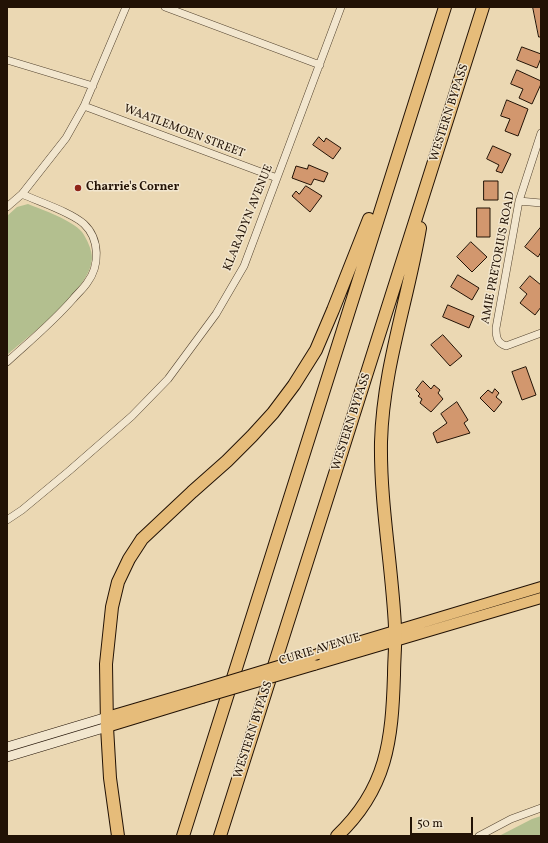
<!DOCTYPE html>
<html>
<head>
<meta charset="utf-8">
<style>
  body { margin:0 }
  #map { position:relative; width:548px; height:843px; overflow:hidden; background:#ebd8b3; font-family:Vollkorn,serif }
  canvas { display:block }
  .frame { position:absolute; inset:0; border:8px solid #221205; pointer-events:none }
  .scale { position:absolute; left:410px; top:817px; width:63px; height:18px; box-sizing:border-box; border:2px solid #221205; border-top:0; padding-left:5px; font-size:12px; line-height:14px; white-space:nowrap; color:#221205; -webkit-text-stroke:3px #f2e6ce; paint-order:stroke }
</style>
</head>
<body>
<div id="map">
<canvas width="548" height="843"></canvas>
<div class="frame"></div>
<div class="scale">50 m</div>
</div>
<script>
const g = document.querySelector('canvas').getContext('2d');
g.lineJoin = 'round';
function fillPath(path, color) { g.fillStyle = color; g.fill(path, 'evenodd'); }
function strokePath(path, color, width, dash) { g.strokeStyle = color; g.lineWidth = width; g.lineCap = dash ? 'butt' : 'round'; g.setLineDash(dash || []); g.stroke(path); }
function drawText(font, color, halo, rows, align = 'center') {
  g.font = font + ' Vollkorn,serif'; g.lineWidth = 3; g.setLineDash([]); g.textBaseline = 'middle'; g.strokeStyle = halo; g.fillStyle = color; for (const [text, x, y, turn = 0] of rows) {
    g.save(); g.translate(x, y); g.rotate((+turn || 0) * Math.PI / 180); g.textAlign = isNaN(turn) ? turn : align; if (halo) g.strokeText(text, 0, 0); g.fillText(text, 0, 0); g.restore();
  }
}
const green = new Path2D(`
  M28 204C43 210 72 220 82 232 87 239 92 250 92 258 92 288 29 336 7 355V216L17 207Z
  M541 816V836H499L532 819Z`);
const building = new Path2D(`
  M533 7H541V37H539Z
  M522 47 541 54V58L537 68 517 60Z
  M517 70 541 81V84L532 104 519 98 523 89 511 84Z
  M507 100 528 109 518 136 505 131 510 119 501 116Z
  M319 137 324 142 326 138 341 148 333 159 313 145Z
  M493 146 511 154 502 173 496 171 499 165 487 159Z
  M309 165 328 173 324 182 314 179 311 185 292 178 296 166 307 169Z
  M484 181H498V200H484Z
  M306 186 322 196 310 212 292 196 296 191 299 194Z
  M477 208H490V237H477Z
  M541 227V252L538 257 525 247Z
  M471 242 487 257 472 272 457 257Z
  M458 275 479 288 472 300 451 287Z
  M530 276 541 285V307L535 315 520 303 527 294 520 288Z
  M448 305 474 316 469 328 443 317Z
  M443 335 462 356 450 366 431 345Z
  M526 367 536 395 522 400 512 372Z
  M423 381 431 389 434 385 440 390 438 393 443 399 431 412 420 403 422 399 418 396 420 394 416 390Z
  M495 389 499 393 496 397 502 402 494 412 480 398 488 390 492 393Z
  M457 402 468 420 464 423 470 433 437 443 433 433 447 423 441 414Z`);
const minor = new Path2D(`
  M165 7 320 65
  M7 60 93 86
  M84 106 277 178
  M541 133 519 201 496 328C496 337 497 343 506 346L541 333
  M519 201 541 203
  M7 207 22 194 66 138 84 106 126 7
  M7 362C30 341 53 322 73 299 77 294 83 289 87 283 100 266 100 239 84 224 71 212 39 202 22 194
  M7 520 22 510 69 471 132 416 168 379 216 314 244 266 341 7
  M479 836 511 819 541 808`);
const secondary = new Path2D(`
  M7 747 107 717
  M7 757 107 727`);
const primary = new Path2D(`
  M318 654 541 587
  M314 665 541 598
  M107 717 199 690
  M107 727 202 698`);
const motorway = new Path2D(`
  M118 836 110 778 107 727 106 664 112 607 118 582 129 559 142 539 192 492 227 461 252 436 273 413 294 385 316 350 333 310 369 219
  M183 836 445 7
  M220 836 483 7
  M337 836C387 789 392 740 394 675 394 659 396 643 395 627 392 565 380 504 381 442 383 368 408 300 420 228`);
const primaryBridge = new Path2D(`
  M199 690 318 654
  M202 698 314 665`);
const markers = [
  [78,188,4,"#8f2418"]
];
const streetNames = [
  ["WESTERN BYPASS",450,113,-72],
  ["WAATLEMOEN STREET",184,132,21],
  ["KLARADYN AVENUE",249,218,-68],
  ["AMIE PRETORIUS ROAD",499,258,-79],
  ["WESTERN BYPASS",352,422,-72],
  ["CURIE AVENUE",320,650,-17],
  ["WESTERN BYPASS",254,730,-72]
];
const poiNames = [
  ["Charrie's Corner",86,188]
];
fillPath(green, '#b3bf8f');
fillPath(building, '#d2976e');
strokePath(building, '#221205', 1);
strokePath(minor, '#544430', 8);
strokePath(secondary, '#221205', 10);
strokePath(primary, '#221205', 12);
strokePath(motorway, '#221205', 14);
strokePath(minor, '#f2e6ce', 7);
strokePath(secondary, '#f2e6ce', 9);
strokePath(primary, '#e6bc7a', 10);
strokePath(motorway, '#e6bc7a', 12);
strokePath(primaryBridge, '#221205', 12, []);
strokePath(primaryBridge, '#e6bc7a', 10);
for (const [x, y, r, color] of markers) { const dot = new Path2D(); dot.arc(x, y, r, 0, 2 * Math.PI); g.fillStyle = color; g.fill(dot); strokePath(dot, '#f2e6ce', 1.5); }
drawText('12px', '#221205', '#f2e6ce', streetNames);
drawText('bold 12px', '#221205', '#f2e6ce', poiNames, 'left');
</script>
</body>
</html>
